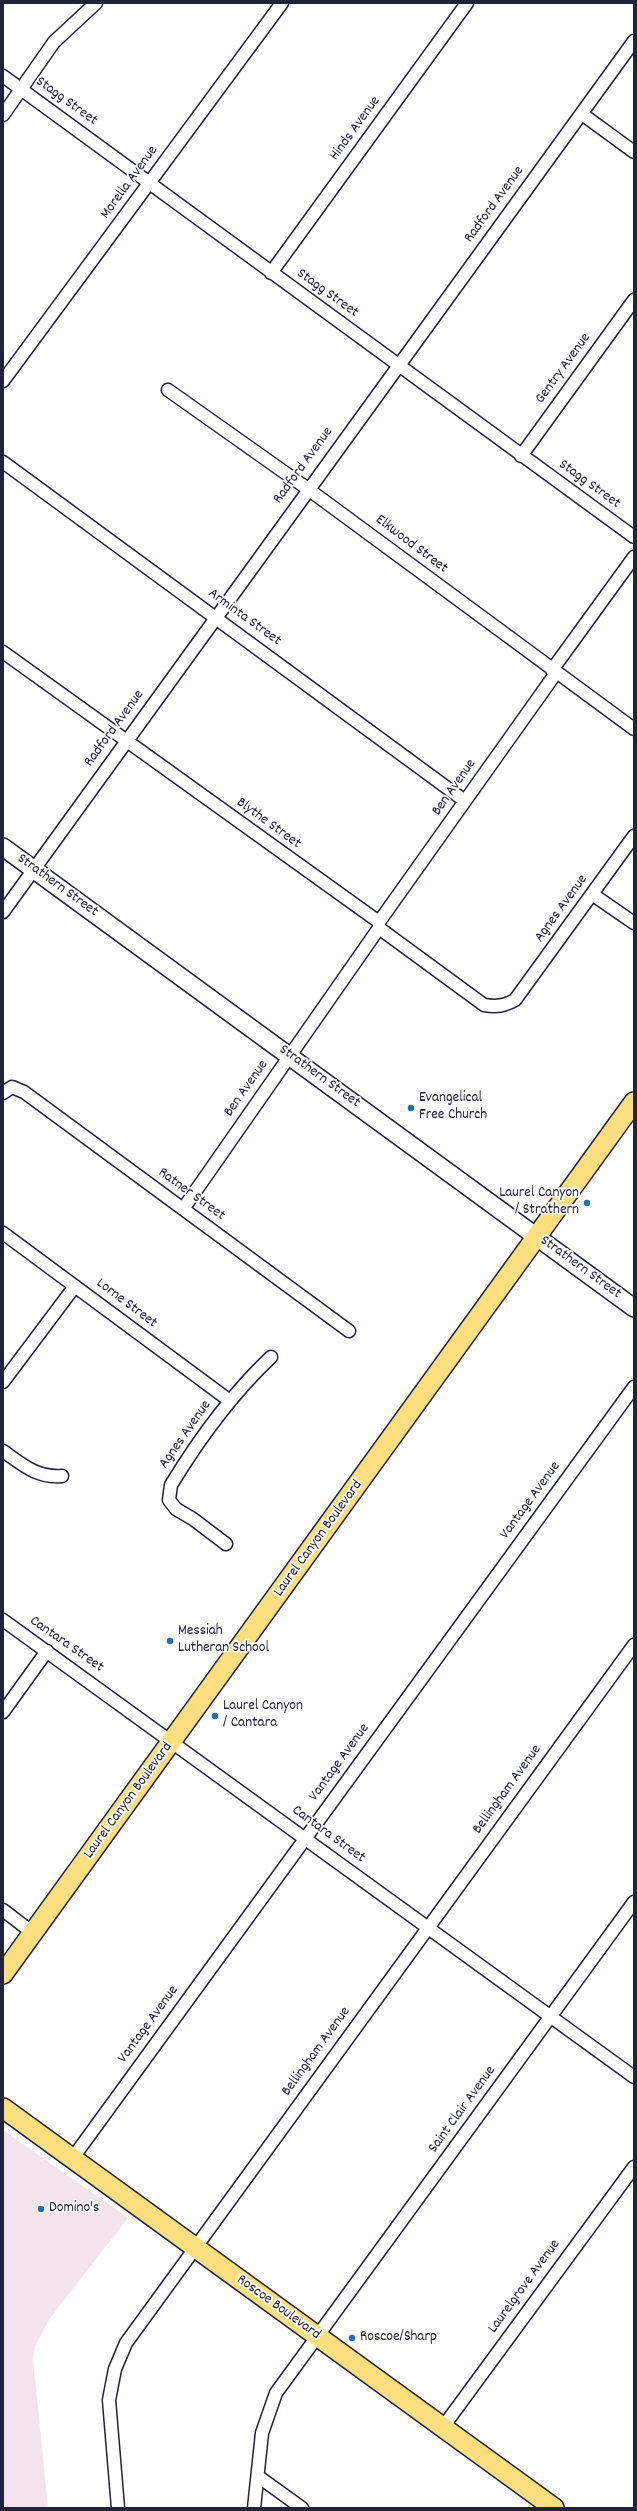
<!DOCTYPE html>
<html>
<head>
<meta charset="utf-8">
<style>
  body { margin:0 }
  #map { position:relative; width:637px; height:2511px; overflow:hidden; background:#fff; font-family:Dekko,sans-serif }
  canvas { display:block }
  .frame { position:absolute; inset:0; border:4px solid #22223b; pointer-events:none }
</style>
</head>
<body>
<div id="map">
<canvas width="637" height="2511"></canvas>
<div class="frame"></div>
</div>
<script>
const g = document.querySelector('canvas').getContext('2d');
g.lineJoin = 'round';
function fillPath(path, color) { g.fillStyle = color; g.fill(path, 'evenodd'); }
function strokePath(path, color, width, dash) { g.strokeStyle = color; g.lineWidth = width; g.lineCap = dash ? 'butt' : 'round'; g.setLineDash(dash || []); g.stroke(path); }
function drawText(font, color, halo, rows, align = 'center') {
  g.font = font + ' Dekko,sans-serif'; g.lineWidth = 3.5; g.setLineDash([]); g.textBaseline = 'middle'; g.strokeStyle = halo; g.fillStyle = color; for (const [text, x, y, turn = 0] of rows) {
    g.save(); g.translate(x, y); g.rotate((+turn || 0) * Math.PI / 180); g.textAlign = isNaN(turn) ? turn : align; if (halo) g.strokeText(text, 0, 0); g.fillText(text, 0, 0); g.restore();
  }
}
const built = new Path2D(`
  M3 2130 128 2218 50 2318 35 2346 33 2360 48 2508H3Z`);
const street = new Path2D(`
  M3 76 634 537
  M582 114 634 152
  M3 115 54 42 96 3
  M271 273 467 3
  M3 381 282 3
  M168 390 308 489 634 729
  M521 456 634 300
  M3 462 465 801
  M3 652 379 922
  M552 670 634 557
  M592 894 634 923
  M3 912 634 41
  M379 922V928L484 1005C497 1007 504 1006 515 1000L634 836
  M379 922 556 673
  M3 1093 12 1087 24 1092 349 1331
  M183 1209 379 928
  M3 1233 230 1401
  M3 1382 75 1286
  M3 1451C23 1465 37 1478 62 1476
  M226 1544 193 1519 176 1509 169 1500 171 1485C199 1439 232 1394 271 1357
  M3 1620 634 2077
  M3 1712 47 1651
  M3 1910 33 1933
  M72 2159 634 1387
  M443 2427 634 2167
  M259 2477 302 2508
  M118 2508 109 2400 115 2369 126 2343 634 1645
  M254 2508 262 2433 276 2393 634 1902`);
const secondary = new Path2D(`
  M3 847 634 1308`);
const primary = new Path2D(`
  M3 1974 634 1102
  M3 2108 554 2508`);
const markers = [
  [411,1108,4,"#1f6fb2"],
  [587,1203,4,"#1f6fb2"],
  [170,1641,4,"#1f6fb2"],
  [215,1716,4,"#1f6fb2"],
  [41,2209,4,"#1f6fb2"],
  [352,2338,4,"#1f6fb2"]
];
const streetNames = [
  ["Stagg Street",66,102,36],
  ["Hinds Avenue",356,129,-54],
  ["Morella Avenue",130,183,-54],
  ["Radford Avenue",495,205,-54],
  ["Stagg Street",327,294,36],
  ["Gentry Avenue",564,369,-54],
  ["Radford Avenue",304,466,-54],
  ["Stagg Street",589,485,36],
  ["Elkwood Street",411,545,37],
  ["Arminta Street",244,618,36],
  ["Radford Avenue",115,729,-54],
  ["Ben Avenue",455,788,-55],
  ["Blythe Street",268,824,36],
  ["Strathern Street",57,886,36],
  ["Agnes Avenue",562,909,-54],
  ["Strathern Street",319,1077,36],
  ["Ben Avenue",247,1089,-55],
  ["Ratner Street",191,1195,36],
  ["Strathern Street",580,1268,36],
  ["Lorne Street",126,1304,37],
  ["Agnes Avenue",186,1435,-55],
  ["Vantage Avenue",531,1501,-54],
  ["Laurel Canyon Boulevard",319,1539,-54],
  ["Cantara Street",66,1645,35],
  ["Vantage Avenue",340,1763,-54],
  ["Bellingham Avenue",508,1790,-54],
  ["Laurel Canyon Boulevard",129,1801,-54],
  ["Cantara Street",328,1835,36],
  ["Vantage Avenue",149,2025,-54],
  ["Bellingham Avenue",317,2052,-54],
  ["Saint Clair Avenue",463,2110,-54],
  ["Laurelgrove Avenue",525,2287,-54],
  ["Roscoe Boulevard",278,2308,36]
];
const poiNames = [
  ["Evangelical",419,1099],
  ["Free Church",419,1116],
  ["Laurel Canyon",579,1194,"right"],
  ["/ Strathern",579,1211,"right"],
  ["Messiah",178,1632],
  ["Lutheran School",178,1649],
  ["Laurel Canyon",223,1707],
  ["/ Cantara",223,1724],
  ["Domino's",49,2209],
  ["Roscoe/Sharp",360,2338]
];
fillPath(built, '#f2e3ec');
strokePath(street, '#22223b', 15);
strokePath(secondary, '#22223b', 20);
strokePath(primary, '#22223b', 22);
strokePath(street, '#fff', 12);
strokePath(secondary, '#fff', 17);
strokePath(primary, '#fedf80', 19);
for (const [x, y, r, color] of markers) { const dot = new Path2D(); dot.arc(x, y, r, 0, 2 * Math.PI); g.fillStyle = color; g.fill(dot); strokePath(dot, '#fff', 1.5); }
drawText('15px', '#22223b', '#fff', streetNames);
drawText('15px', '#22223b', '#fff', poiNames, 'left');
</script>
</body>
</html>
